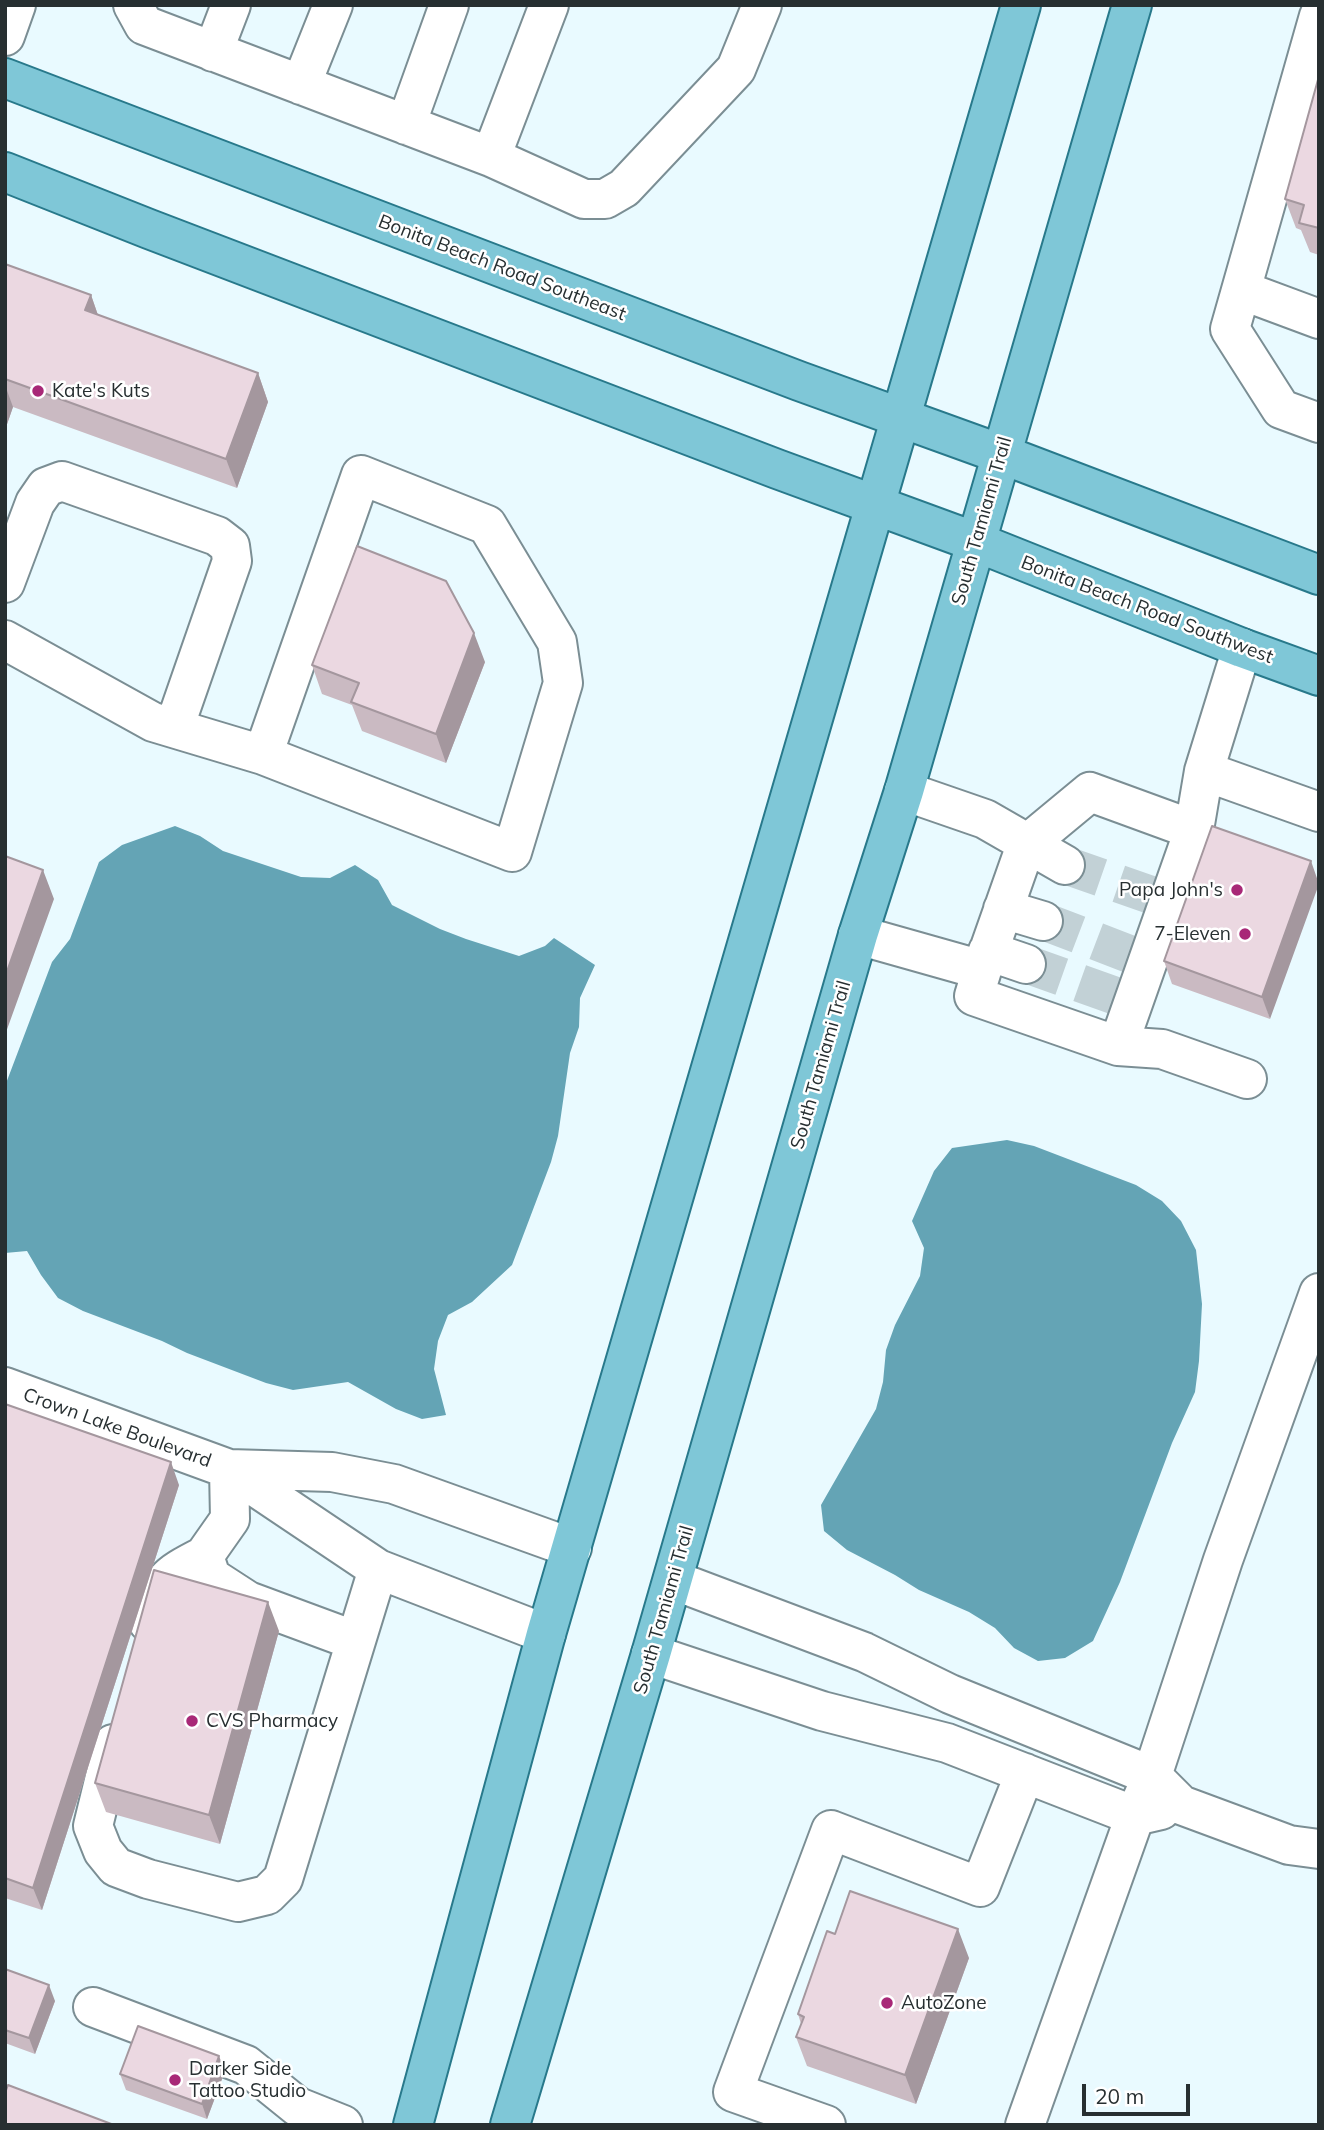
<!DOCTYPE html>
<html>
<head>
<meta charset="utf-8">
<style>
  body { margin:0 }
  #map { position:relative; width:1324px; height:2130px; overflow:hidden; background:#e9faff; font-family:Mulish,sans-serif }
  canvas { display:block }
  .frame { position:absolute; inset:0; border:7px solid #272f31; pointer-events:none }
  .scale { position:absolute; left:1082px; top:2084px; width:108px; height:32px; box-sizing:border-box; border:4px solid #272f31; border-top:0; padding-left:9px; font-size:21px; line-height:24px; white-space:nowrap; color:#272f31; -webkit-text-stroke:5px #fff; paint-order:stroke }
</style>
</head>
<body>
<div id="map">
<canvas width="1324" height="2130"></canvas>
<div class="frame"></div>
<div class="scale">20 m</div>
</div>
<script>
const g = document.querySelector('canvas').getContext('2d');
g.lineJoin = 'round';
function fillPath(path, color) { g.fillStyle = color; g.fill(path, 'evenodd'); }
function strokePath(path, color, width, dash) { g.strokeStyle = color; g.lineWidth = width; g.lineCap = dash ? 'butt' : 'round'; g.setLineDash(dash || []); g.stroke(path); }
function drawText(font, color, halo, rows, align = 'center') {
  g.font = font + ' Mulish,sans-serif'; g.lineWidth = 5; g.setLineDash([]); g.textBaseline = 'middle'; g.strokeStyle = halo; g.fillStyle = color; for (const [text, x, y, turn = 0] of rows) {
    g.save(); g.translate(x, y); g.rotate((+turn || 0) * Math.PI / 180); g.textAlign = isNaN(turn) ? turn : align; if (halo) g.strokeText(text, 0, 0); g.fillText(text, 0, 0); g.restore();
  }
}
const water = new Path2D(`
  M175 826 200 836 223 851 301 877 330 878 355 865 378 880 392 905 440 929 466 939 519 956 545 946 554 938 595 965 580 998 579 1027 570 1053 558 1136 551 1162 512 1265 472 1302 448 1315 438 1341 434 1369 446 1415 422 1419 396 1409 348 1382 293 1390 266 1383 187 1353 162 1341 83 1311 58 1298 41 1275 27 1251 5 1253V1086L52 962 70 939 99 862 122 845Z
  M1007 1140 1034 1146 1136 1185 1162 1201 1181 1221 1196 1250 1202 1304 1199 1361 1195 1392 1172 1443 1120 1582 1093 1641 1065 1658 1038 1661 1014 1648 995 1628 969 1612 919 1590 895 1575 847 1550 824 1531 821 1505 876 1409 883 1382 886 1350 895 1325 920 1276 924 1248 912 1221 934 1171 952 1148Z`);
const minorTunnel = new Path2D(`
  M1065 865 1151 895
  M1043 921 1132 955
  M1026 964 1116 996`);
const minor = new Path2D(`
  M133 5 144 25 491 157 549 5
  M1319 16 1230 329 1281 409 1319 423
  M5 36 16 5
  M213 52 231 5
  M301 85 333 5
  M406 125 449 5
  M491 157 584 199H605L624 188 736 69 762 5
  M1241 290 1319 319
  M5 583 35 503 46 487 62 481 217 536 230 546 232 561 174 728
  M5 640 153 722 263 755 512 852 563 683 557 642 487 525 361 475 263 755
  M1204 771 1319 812
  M904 791 985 819 1065 865
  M1194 830 1118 1046 1162 1049 1247 1079
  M1003 909 1043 921
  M858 935 982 970 1026 845 1090 792 1194 830 1204 771 1242 648
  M988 951 1026 964
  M982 970 974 996 1118 1046
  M5 1387 229 1469 378 1569 546 1634
  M229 1469 332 1472 394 1484 572 1548
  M229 1469 230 1519 204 1556 211 1577 248 1601 356 1641
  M673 1580 864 1652 950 1694 1152 1776 1181 1805 1289 1845 1319 1849
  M148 1622C162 1579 163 1577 204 1556
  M651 1654 822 1711 947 1743 1135 1816 1161 1810
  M113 1744 93 1826 103 1851 116 1867 148 1879 238 1902 267 1895 283 1879 378 1569
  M93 2007 246 2065 298 2107 343 2125
  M826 2125 733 2092 831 1830 980 1887 1025 1773
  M1025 2125 1135 1816 1152 1776 1223 1560 1319 1293`);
const major = new Path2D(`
  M5 78 799 381 1001 454 1319 575
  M5 172 149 229 777 469 976 542 1242 648 1319 676
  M413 2125 546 1634 1021 5
  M510 2125 651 1654 858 935 904 791 1132 5`);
const wall = new Path2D(`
  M1319 76V255L1310 252 1301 230 1296 228 1285 199Z
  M5 264 91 295 98 315 258 373 268 402 237 488 13 407 5 430Z
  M485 662 446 763 362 731 352 705 322 694 312 665Z
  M1212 826 1270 1019 1172 984 1164 961Z
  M5 1404 179 1485 42 1910 5 1898Z
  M279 1631 220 1844 106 1812 95 1783Z
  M835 1934 969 1958 916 2104 807 2066 796 2037 801 2024 798 2014Z
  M5 1969 55 2001 35 2054 5 2043Z
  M225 2071 207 2119 126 2090 120 2074Z`);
const shadedWall = new Path2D(`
  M91 295 101 324 85 310Z
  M258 373 268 402 237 488 226 459Z
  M5 385 13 407 5 430Z
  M474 633 485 662 446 763 436 734Z
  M1311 861 1319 884 1270 1019 1262 997Z
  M43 870 54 899 5 1035V977Z
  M171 1462 179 1485 42 1910 33 1888Z
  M268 1602 279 1631 220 1844 209 1815Z
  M958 1929 969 1958 916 2104 905 2075Z
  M49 1985 55 2001 35 2054 29 2038Z
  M219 2056 225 2071 207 2119 202 2104Z`);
const building = new Path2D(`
  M1319 76V228L1299 223 1304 205 1285 199Z
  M5 264 91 295 85 310 258 373 226 459 5 379Z
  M357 546 446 581 474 633 436 734 351 702 359 683 312 665Z
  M1212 826 1311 861 1262 997 1164 961Z
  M5 856 43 870 5 977Z
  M5 1404 171 1462 33 1888 5 1878Z
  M154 1570 268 1602 209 1815 95 1783Z
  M850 1891 958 1929 905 2075 796 2037 804 2017 798 2014 827 1931 835 1934Z
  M5 1969 49 1985 29 2038 5 2030Z
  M138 2026 219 2056 202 2104 120 2074Z
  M8 2085 114 2125H5V2093Z`);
const markers = [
  [38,391,7,"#a82877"],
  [1237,890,7,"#a82877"],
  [1245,934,7,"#a82877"],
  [192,1721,7,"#a82877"],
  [887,2003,7,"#a82877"],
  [175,2080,7,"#a82877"]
];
const streetNames = [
  ["Bonita Beach Road Southeast",502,268,21],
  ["South Tamiami Trail",982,521,-74],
  ["Bonita Beach Road Southwest",1147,610,21],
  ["South Tamiami Trail",821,1065,-74],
  ["Crown Lake Boulevard",117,1428,20],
  ["South Tamiami Trail",664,1610,-74]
];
const poiNames = [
  ["Kate's Kuts",52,391],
  ["Papa John's",1223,890,"right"],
  ["7-Eleven",1231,934,"right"],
  ["CVS Pharmacy",206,1721],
  ["AutoZone",901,2003],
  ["Darker Side",189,2069],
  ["Tattoo Studio",189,2091]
];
fillPath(water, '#64a4b5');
strokePath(minorTunnel, '#c2d1d6', 38, [38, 19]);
strokePath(minor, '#7b8e94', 42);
strokePath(major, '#28798b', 42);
strokePath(minor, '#fff', 38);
strokePath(major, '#7fc7d7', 38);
fillPath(wall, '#cabac2');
fillPath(shadedWall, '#a4979e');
fillPath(building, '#ebd8e1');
strokePath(building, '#a4979e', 2);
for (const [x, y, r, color] of markers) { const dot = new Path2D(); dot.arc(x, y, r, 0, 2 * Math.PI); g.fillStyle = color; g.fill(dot); strokePath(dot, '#fff', 2.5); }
drawText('19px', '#272f31', '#fff', streetNames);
drawText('19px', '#272f31', '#fff', poiNames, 'left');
</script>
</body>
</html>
